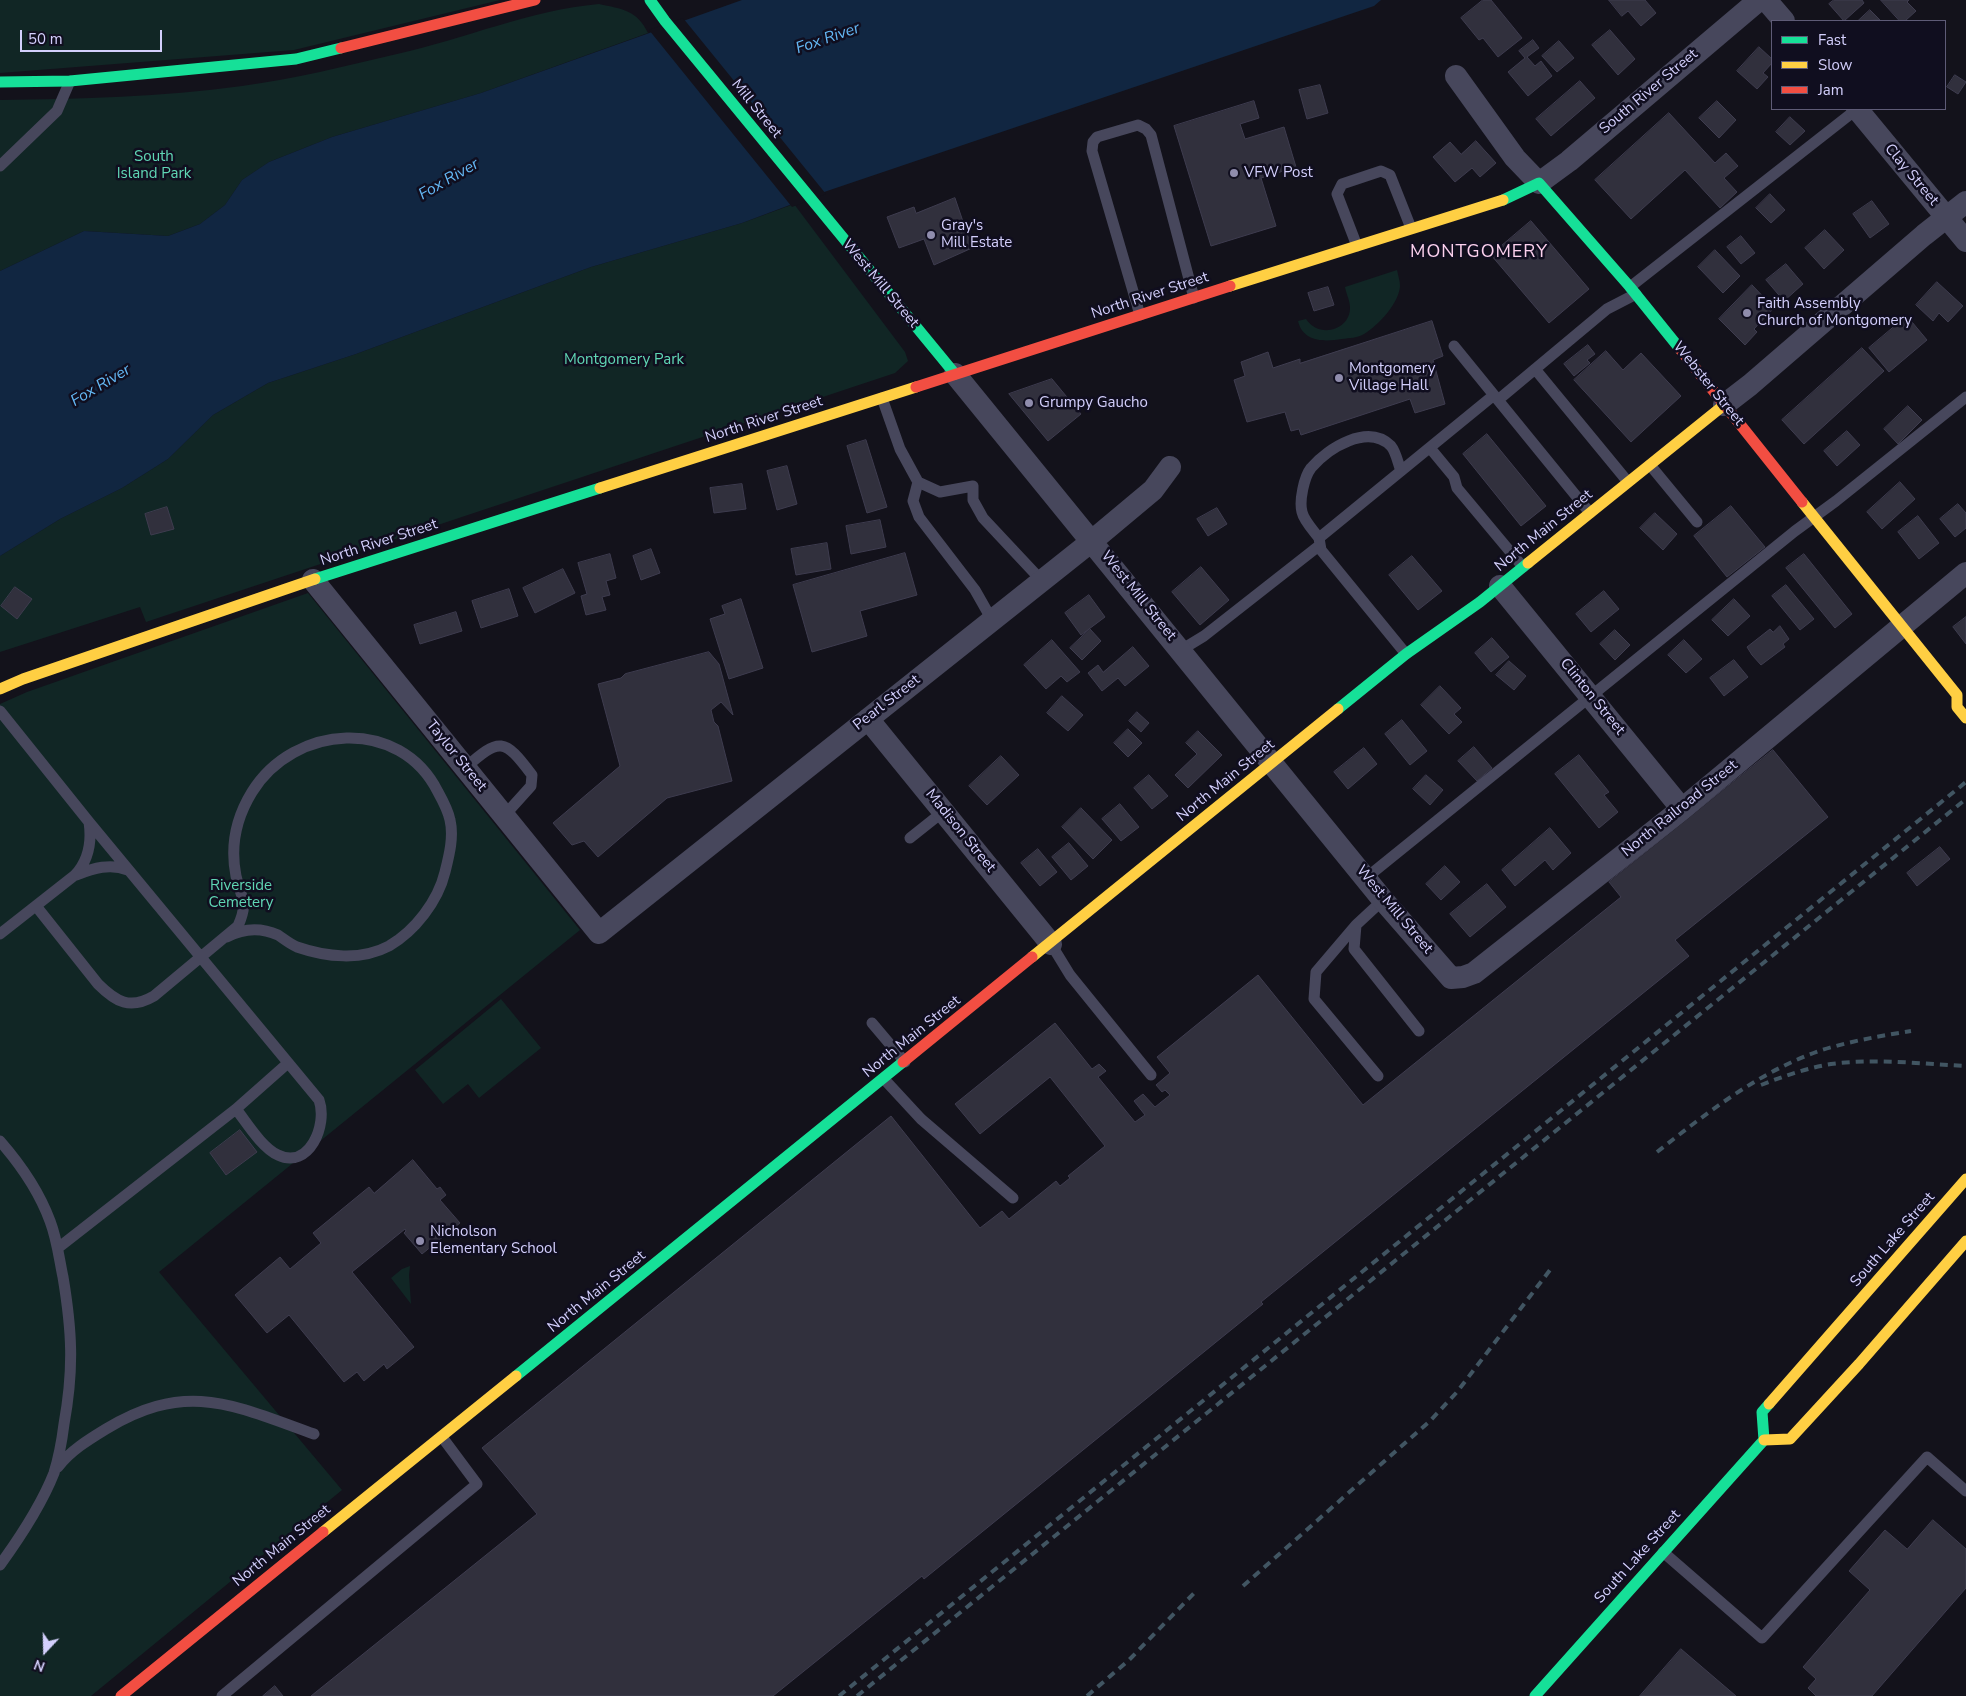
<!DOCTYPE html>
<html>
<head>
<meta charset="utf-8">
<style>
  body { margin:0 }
  #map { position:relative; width:1966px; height:1696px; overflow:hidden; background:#13121b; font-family:"Nunito Sans",sans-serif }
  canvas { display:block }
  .legend { position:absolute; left:1771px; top:20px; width:175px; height:90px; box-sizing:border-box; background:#100e1f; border:1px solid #5e5b77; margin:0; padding:6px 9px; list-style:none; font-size:15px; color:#d3cffc }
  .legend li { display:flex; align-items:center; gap:10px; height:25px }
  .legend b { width:25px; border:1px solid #5e5b77 }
  .north { position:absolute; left:20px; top:1626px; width:50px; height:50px; -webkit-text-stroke:4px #100e1f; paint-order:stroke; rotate:201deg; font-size:14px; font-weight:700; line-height:20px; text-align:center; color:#d3cffc }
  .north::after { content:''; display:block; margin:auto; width:18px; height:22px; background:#d3cffc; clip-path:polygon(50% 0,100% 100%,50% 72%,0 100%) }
  .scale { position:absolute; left:20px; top:30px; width:142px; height:22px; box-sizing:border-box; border:2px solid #d3cffc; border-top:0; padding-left:6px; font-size:15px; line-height:18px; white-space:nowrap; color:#d3cffc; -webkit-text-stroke:4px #100e1f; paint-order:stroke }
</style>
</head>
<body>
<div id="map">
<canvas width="1966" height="1696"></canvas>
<ul class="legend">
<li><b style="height:6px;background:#16e098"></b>Fast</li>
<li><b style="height:6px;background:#ffcf43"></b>Slow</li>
<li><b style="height:6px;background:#f24e42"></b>Jam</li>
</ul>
<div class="north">N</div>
<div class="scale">50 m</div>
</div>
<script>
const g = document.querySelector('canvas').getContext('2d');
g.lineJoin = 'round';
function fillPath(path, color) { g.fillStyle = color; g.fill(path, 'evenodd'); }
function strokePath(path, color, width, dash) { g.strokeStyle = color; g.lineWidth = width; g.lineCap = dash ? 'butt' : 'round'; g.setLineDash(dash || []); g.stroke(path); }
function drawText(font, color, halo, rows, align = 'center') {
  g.font = font + ' "Nunito Sans",sans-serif'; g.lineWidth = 5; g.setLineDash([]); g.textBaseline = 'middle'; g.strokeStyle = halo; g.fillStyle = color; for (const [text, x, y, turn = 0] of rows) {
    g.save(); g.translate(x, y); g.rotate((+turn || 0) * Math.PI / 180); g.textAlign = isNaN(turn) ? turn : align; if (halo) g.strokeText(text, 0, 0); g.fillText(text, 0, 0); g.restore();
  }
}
const green = new Path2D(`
  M0 0H500L294 50 0 73Z
  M599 4C622 9 637 10 648 33L481 93 332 137 269 162 242 180 225 205 200 224 168 236 84 231 0 271V100C81 99 161 97 242 86 294 79 346 66 397 54 465 39 530 10 599 4Z
  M794 204 905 352 908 361 895 373 146 622 140 607 0 652V556L60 519 122 488 168 459 213 415 268 383 356 354 591 267 742 223Z
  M1397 270C1398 275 1400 281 1400 286 1399 303 1379 325 1364 334 1358 338 1349 338 1342 339 1324 342 1303 342 1298 321L1306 319C1320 340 1351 329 1350 307 1350 301 1346 293 1345 287Z
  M308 593 580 930 159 1272 342 1490 91 1696H0V704L27 692Z
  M501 999 541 1048 479 1098 468 1084 443 1104 415 1070Z
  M410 1266 409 1275 411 1304 391 1278 402 1269Z`);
const water = new Path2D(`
  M742 0H1381L1374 6 827 191 742 223 591 267 356 354 268 383 213 415 168 459 122 488 60 519 0 556V271L84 231 168 236 200 224 225 205 242 180 269 162 332 137 481 93Z`);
const pier = new Path2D(`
  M683 18 826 194 792 207 649 30Z`);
const building = new Path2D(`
  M1483 0H1491L1522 38 1498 57 1483 38 1479 40 1461 18Z
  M1609 0H1645L1656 13 1641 26 1628 11 1622 16Z
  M1834 0H1862L1864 3 1844 21 1829 4Z
  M1881 0H1909L1907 2 1916 11 1905 21H1900Z
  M1870 10 1880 20 1858 21Z
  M1610 30 1635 59 1618 75 1592 45Z
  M1533 40 1539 48 1527 57 1535 66 1541 61 1552 76 1528 96 1508 72 1525 58 1519 51Z
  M1559 41 1574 58 1557 72 1542 56Z
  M1759 47 1772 59V63L1763 73 1768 77 1757 89 1737 71Z
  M1955 75 1966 82 1958 94 1947 87Z
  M1580 81 1595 98 1551 136 1536 119Z
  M1320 85 1328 113 1307 119 1299 90Z
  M1254 101 1259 118 1240 124 1245 139 1284 127 1296 167 1261 178 1276 226 1211 246 1174 126Z
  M1717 101 1736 120 1719 138 1699 118Z
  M1669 113 1715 163 1726 153 1738 166 1724 178 1737 192 1720 208 1685 170 1631 219 1595 180Z
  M1790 117 1805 131 1790 145 1776 132Z
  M1476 141 1496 163 1480 177 1472 168 1455 182 1433 157 1450 142 1461 154Z
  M1770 194 1785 210 1771 223 1756 208Z
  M955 198 972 248 934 265 924 239 899 248 887 217 914 207 916 213Z
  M1872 201 1889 224 1870 238 1853 214Z
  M1531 221 1589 289 1549 323 1491 255Z
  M1825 230 1844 250 1824 269 1805 248Z
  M1741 236 1755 253 1741 264 1727 247Z
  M1715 250 1740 276 1723 293 1698 267Z
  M1786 264 1803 284 1784 301 1766 280Z
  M1937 282 1963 306 1948 322 1939 313 1933 321 1916 305Z
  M1752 285 1774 308 1754 329 1757 332 1745 345 1719 319Z
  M1328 287 1334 305 1314 311 1308 293Z
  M1907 316 1927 340 1889 372 1869 348Z
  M1432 321 1443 356 1433 360 1445 404 1415 413 1410 399 1301 435 1299 429 1291 431 1285 412 1247 422 1234 380 1245 376 1241 362 1268 352 1273 368 1300 359V363Z
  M1588 345 1595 354 1587 360 1590 363 1574 376 1564 364Z
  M1862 348 1884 371 1804 444 1782 420Z
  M1606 351 1623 370 1641 353 1681 396 1631 442 1574 380Z
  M1052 379 1081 414 1048 441 1009 394Z
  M1908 406 1922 420 1898 444 1884 429Z
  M1847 431 1860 445 1837 466 1824 451Z
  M1487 434 1546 506 1521 526 1463 454Z
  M866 440 887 507 867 513 847 446Z
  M787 466 797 504 777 510 767 471Z
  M1900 482 1915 499 1882 529 1867 512Z
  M742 484 746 509 714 513 710 488Z
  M1958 504 1966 513V528L1955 537 1940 519Z
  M1731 506 1765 547 1727 577 1694 536Z
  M167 507 174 529 151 535 145 514Z
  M1217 508 1227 524 1208 536 1197 519Z
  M1655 513 1677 534 1663 550 1640 528Z
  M1918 516 1939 543 1919 559 1898 532Z
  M880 520 886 547 851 554 846 526Z
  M827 543 831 569 796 575 791 549Z
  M651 549 660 573 641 580 633 556Z
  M905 553 917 595 860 611 867 636 812 652 793 585Z
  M610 554 616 578 606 581 610 595 602 597 606 610 586 615 581 596 587 594 578 563Z
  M1804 554 1852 614 1835 628 1786 568Z
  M1412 556 1442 591 1418 610 1389 575Z
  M1201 567 1229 600 1200 625 1172 592Z
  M563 569 575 593 535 613 523 588Z
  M1786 585 1814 619 1800 630 1772 596Z
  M15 587 32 599 17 619 1 606Z
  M509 589 518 616 481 628 472 601Z
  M1604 591 1619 609 1591 632 1576 614Z
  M1089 595 1105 617 1081 635 1065 613Z
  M741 599 763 668 729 679 710 619 725 614 722 606Z
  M1734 599 1750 616 1728 636 1712 620Z
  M456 612 462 631 420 644 414 625Z
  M1966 617V644L1953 627Z
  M1780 626 1789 639 1783 644 1785 647 1761 665 1752 655 1747 647 1770 629 1773 632Z
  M1090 629 1101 641 1082 660 1070 648Z
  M1615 630 1630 645 1615 660 1600 644Z
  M1492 638 1509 657 1491 672 1475 653Z
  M1052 640 1080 672 1067 682 1061 676 1046 689 1024 665Z
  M1684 640 1702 659 1686 673 1668 655Z
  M1133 647 1149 666 1125 686 1118 678 1102 691 1088 673 1098 665 1103 672Z
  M709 652 719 664 733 715 721 702 711 710 714 722 718 726 732 781 667 798 598 857 584 841 572 845 553 823 620 766 598 684 621 678 625 674Z
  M1734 660 1748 677 1724 696 1710 678Z
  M1509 661 1526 676 1514 690 1496 675Z
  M1440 686 1461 708 1454 714 1462 722 1449 734 1421 705Z
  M1062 696 1083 715 1068 731 1047 713Z
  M1137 712 1149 723 1141 732 1129 721Z
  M1402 720 1427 751 1410 765 1385 734Z
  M1128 729 1142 743 1128 757 1114 743Z
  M1198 731 1222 755 1188 788 1175 775 1197 754 1186 743Z
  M1474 747 1492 768 1477 781 1458 761Z
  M1364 748 1377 764 1348 789 1334 772Z
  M1773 750 1828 817 1675 940 1689 956 1261 1302 1263 1304 924 1579 922 1576 773 1696H311L537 1514 482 1448 891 1116 980 1228 1002 1211 1009 1219 1056 1181 1060 1186 1070 1178 1068 1176 1105 1146 1050 1077 980 1134 955 1104 1055 1023 1092 1069 1099 1064 1106 1071 1098 1077 1135 1122 1145 1115 1134 1101 1143 1094 1155 1107 1170 1095 1165 1090 1162 1092 1156 1085 1170 1073 1157 1057 1258 975 1363 1105 1621 897 1609 882Z
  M1579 755 1609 792 1604 795 1618 812 1599 828 1555 774Z
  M1001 756 1019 775 987 805 969 786Z
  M1149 775 1168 796 1152 809 1134 788Z
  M1426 775 1443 790 1430 805 1413 789Z
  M1120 804 1139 827 1121 841 1102 819Z
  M1081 808 1112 840 1093 859 1062 827Z
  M1550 828 1571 853 1553 870 1545 860 1515 886 1502 870Z
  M1069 843 1088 866 1071 880 1052 857Z
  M1940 847 1950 859 1917 886 1907 873Z
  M1038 849 1057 872 1040 886 1021 863Z
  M1445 866 1460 882 1441 900 1426 884Z
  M1487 884 1506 907 1470 937 1450 914Z
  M240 1130 257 1152 226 1175 210 1153Z
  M413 1160 437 1189 440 1187 446 1195 440 1200 460 1223 422 1254 404 1233 406 1231 405 1229 352 1272 414 1347 387 1369 384 1364 364 1381 357 1372 344 1382 289 1315 267 1333 235 1295 280 1257 290 1269 321 1243 313 1233 369 1187 374 1193Z
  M1933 1520 1966 1549V1588L1872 1696H1816L1808 1688 1816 1679 1803 1667 1870 1590 1849 1571 1885 1530 1907 1549Z
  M1681 1649 1736 1696H1640Z
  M275 1686 283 1696H263Z`);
const lane = new Path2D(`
  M0 166 57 111 70 81
  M1357 246 1337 194 1342 184 1381 171 1390 175 1411 228
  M1630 287 1857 109
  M1140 315 1092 151 1093 142 1097 137 1138 125 1146 129 1151 135 1194 298
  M1454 346 1590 513
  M1535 369 1628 482
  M882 398 900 449 918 482 940 492 973 486V500L983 518 1042 581
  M1498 400 1607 309 1636 294
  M1430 448 1454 477 1457 488 1523 567
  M1650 465 1697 522
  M918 482 913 501 919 517 975 590 992 620
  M1319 538C1314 531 1304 521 1302 512 1299 501 1304 477 1311 468 1328 448 1368 423 1391 446 1396 452 1398 463 1401 471
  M1181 650 1204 636 1320 545
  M1406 654 1321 550 1319 538 1494 395
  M0 711 89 822 319 1100C328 1125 309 1170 278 1155 262 1148 247 1123 236 1109
  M465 768C500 737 504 738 532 775L531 786 504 816
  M910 838 944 811
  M76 875C94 868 110 863 128 870
  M1366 878 1795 531 1836 501 1966 397
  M1383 900 1356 925 1354 949 1419 1031
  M36 906 98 984C116 1002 130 1010 154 996L238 926C249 901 241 899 236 876 230 846 236 818 252 792 294 724 400 716 438 792 443 801 448 810 450 820 454 837 449 856 445 872 438 901 415 931 389 946 361 961 326 957 297 947 290 944 284 939 278 935 260 927 244 928 227 937
  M1356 925 1316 972 1314 999 1378 1076
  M0 934 75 875C89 860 92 842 89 822
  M1051 944 1070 975 1151 1075
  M872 1023 905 1062
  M884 1079 921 1119 1013 1198
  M0 1141C21 1165 39 1191 50 1221 57 1239 59 1258 63 1277 72 1331 74 1369 64 1424 62 1440 59 1457 54 1473 41 1506 21 1536 0 1565
  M58 1248 236 1109 288 1063
  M58 1467C70 1451 88 1440 106 1429 187 1380 233 1405 314 1434
  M1663 1552 1762 1638 1927 1457 1966 1491
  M222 1696 477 1484 442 1437`);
const street = new Path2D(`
  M1766 0 1784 21
  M1456 76 1515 158 1539 183 1569 161 1759 0
  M1857 109 1966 241
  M955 374 1383 900 1451 978 1463 977 1474 973 1682 809 1966 573
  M1724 405 1750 385 1924 235 1966 202
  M313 580 599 933 1092 541 1153 490 1170 467
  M1500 586 1682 809
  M868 719 1051 944`);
const fast = new Path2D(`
  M650 0 665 21 955 374
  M0 82 70 81 296 59 341 48
  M1503 200 1539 183 1630 287 1680 349
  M315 579 600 488
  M1338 709 1406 654 1480 602 1528 563
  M516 1376 903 1062
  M1535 1696 1764 1440 1762 1412 1769 1404`);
const slow = new Path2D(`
  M1230 286 1503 200
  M600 488 916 387
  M1802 502 1957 695V707L1966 718
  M1528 563 1724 405
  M0 689 23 679 315 579
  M1032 957 1338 709
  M1769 1404 1966 1179
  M1764 1440 1790 1439 1859 1364 1966 1241
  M323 1532 516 1376`);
const jam = new Path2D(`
  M341 48 535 0
  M1680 349 1802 502
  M916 387 1230 286
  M903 1062 1032 957
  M121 1696 323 1532`);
const rail = new Path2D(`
  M1761 1085C1784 1076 1807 1068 1831 1064 1876 1058 1922 1064 1966 1066
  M1657 1152C1708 1112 1760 1071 1822 1050 1851 1041 1880 1036 1911 1031
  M1243 1586 1430 1421 1457 1392 1550 1270
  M839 1696 1966 782
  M857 1696 1966 799
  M1087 1696 1129 1660 1197 1590`);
const markers = [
  [1234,173,5,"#908dad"],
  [931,235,5,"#908dad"],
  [1747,313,5,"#908dad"],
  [1339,378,5,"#908dad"],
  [1029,403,5,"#908dad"],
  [420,1241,5,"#908dad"]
];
const streetNames = [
  ["South River Street",1649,92,-40],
  ["Mill Street",756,109,51],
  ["Clay Street",1911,175,50],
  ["West Mill Street",880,284,50],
  ["North River Street",1150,296,-18],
  ["Webster Street",1708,384,51],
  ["North River Street",764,420,-18],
  ["North Main Street",1544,531,-39],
  ["North River Street",379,543,-18],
  ["West Mill Street",1138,596,51],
  ["Clinton Street",1592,697,51],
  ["Pearl Street",887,703,-38],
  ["Taylor Street",456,756,51],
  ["North Main Street",1226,781,-39],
  ["North Railroad Street",1680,809,-39],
  ["Madison Street",960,831,51],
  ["West Mill Street",1394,910,50],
  ["North Main Street",912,1037,-39],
  ["South Lake Street",1893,1240,-49],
  ["North Main Street",597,1292,-39],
  ["North Main Street",282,1546,-39],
  ["South Lake Street",1638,1557,-48]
];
const parkNames = [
  ["South",154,157],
  ["Island Park",154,174],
  ["Montgomery Park",624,360],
  ["Riverside",241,886],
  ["Cemetery",241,903]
];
const poiNames = [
  ["VFW Post",1244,173],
  ["Gray's",941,226],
  ["Mill Estate",941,243],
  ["Faith Assembly",1757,304],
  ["Church of Montgomery",1757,321],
  ["Montgomery",1349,369],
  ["Village Hall",1349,386],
  ["Grumpy Gaucho",1039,403],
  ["Nicholson",430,1232],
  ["Elementary School",430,1249]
];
const waterNames = [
  ["Fox River",828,39,-19],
  ["Fox River",449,180,-30],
  ["Fox River",101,386,-31]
];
const quarterNames = [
  ["MONTGOMERY",1479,253]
];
fillPath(green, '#112625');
fillPath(water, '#112641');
fillPath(pier, '#13121b');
fillPath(building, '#31303d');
strokePath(building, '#3e3c4f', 1);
strokePath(lane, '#47475c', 11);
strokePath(street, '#47475c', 22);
strokePath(fast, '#16e098', 11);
strokePath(slow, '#ffcf43', 11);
strokePath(jam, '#f24e42', 11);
strokePath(rail, '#415562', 4, [8, 6]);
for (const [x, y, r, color] of markers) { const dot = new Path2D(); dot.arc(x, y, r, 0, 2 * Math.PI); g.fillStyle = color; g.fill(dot); strokePath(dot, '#100e1f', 2); }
drawText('15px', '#d3cffc', '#100e1f', streetNames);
drawText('15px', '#60d7b5', '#100e1f', parkNames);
drawText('15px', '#d3cffc', '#100e1f', poiNames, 'left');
drawText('italic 16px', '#64b8f5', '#100e1f', waterNames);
g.letterSpacing = '1px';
drawText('18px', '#fcd1ee', '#100e1f', quarterNames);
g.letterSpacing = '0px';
</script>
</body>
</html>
